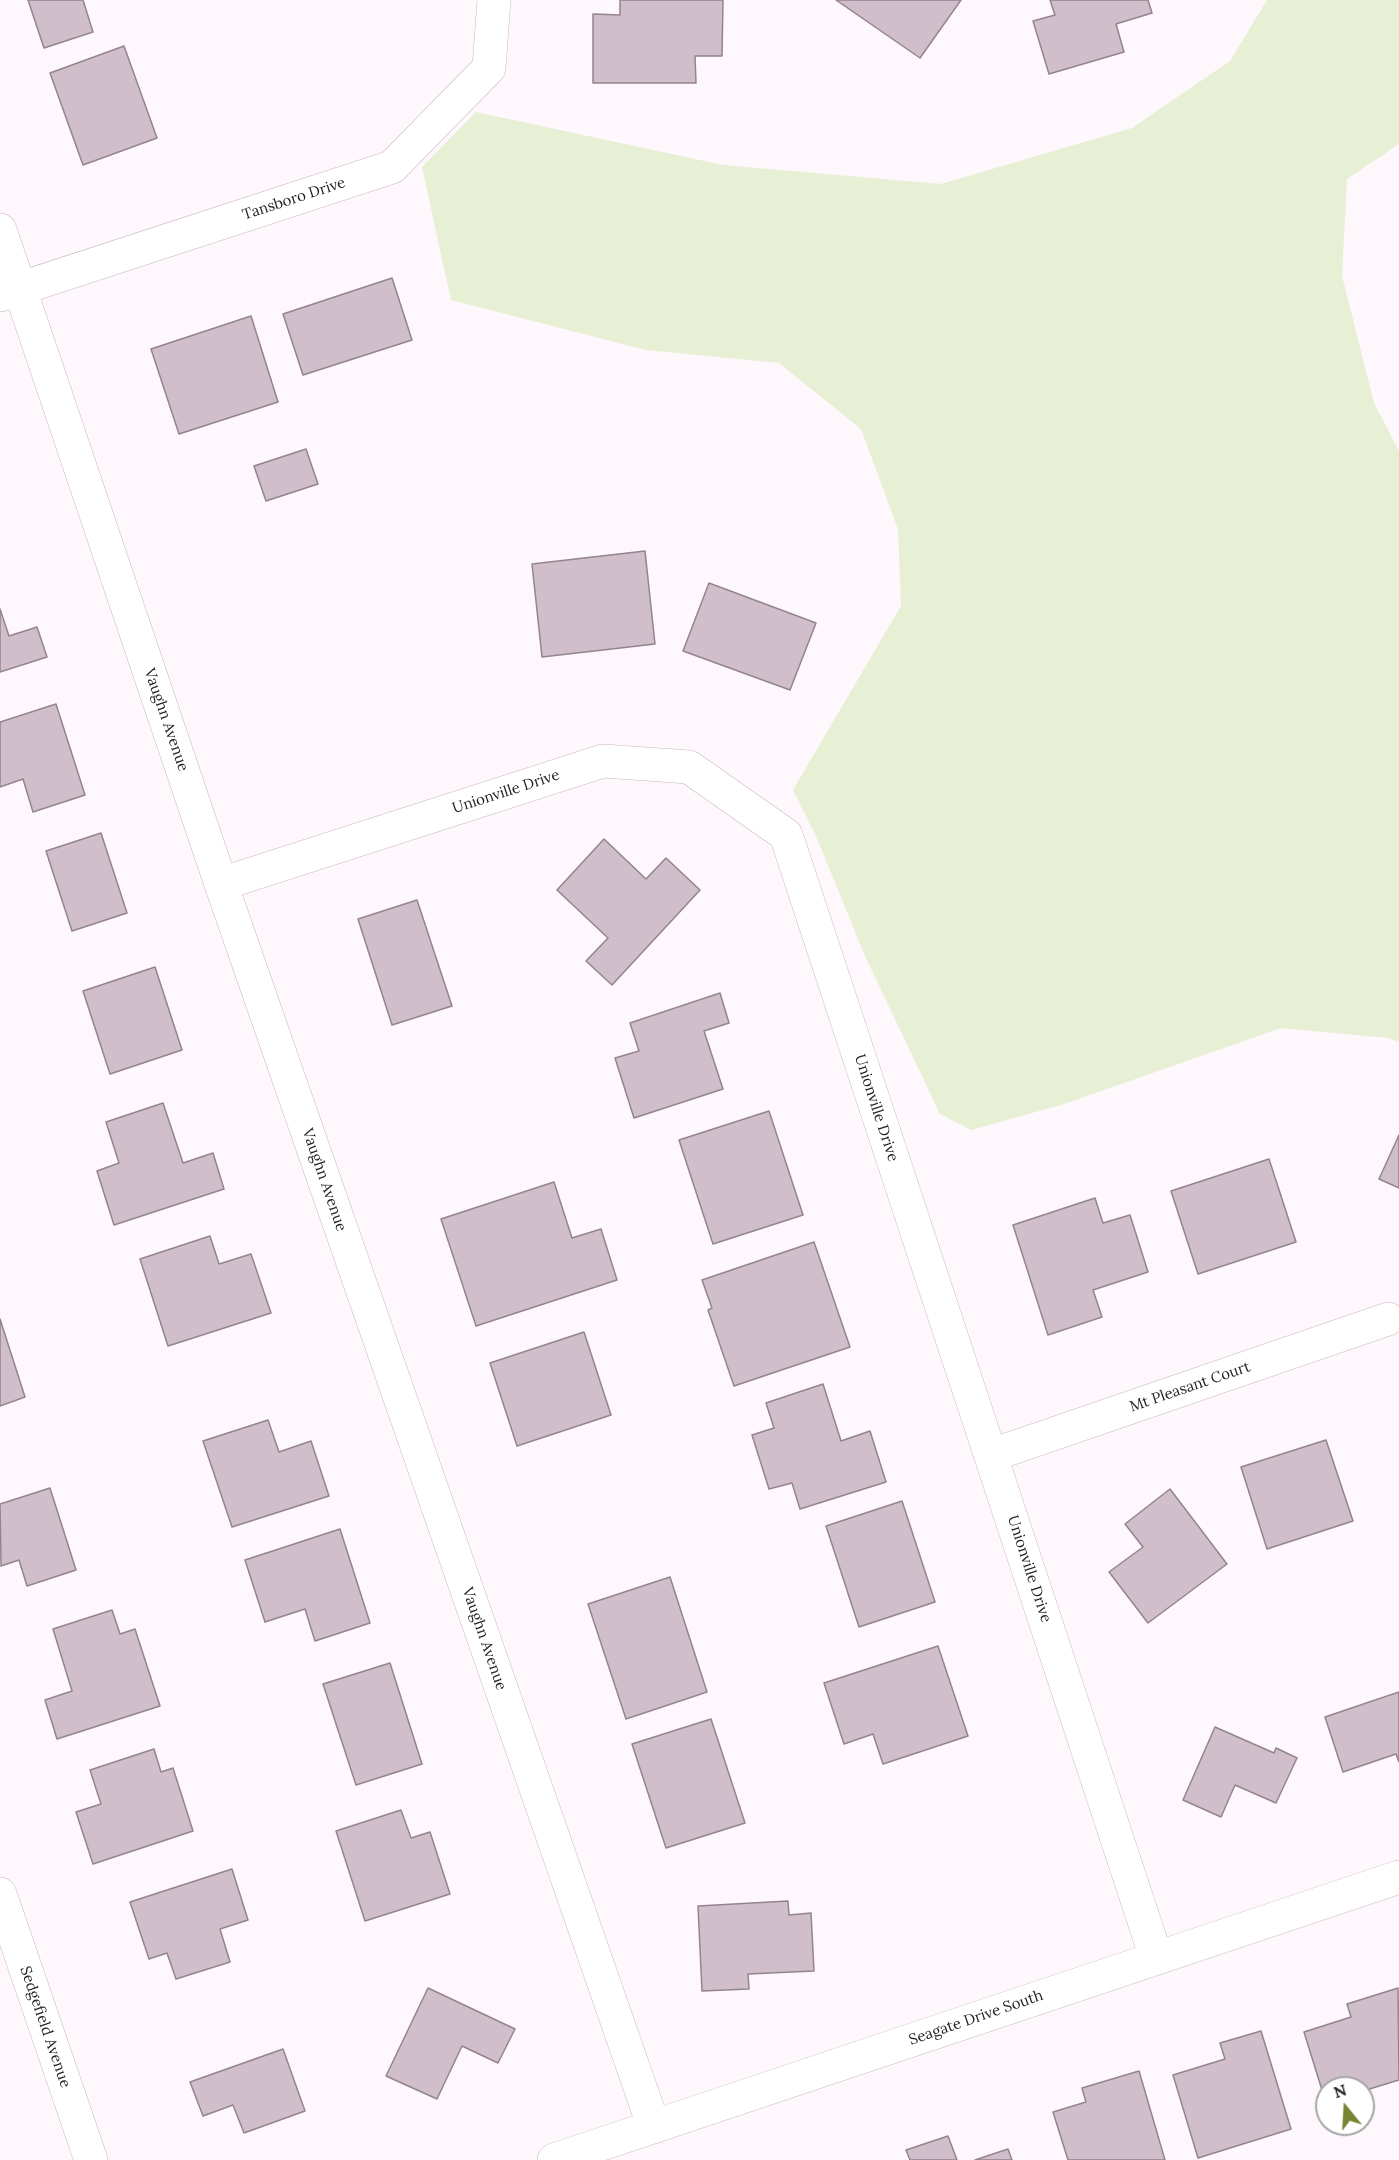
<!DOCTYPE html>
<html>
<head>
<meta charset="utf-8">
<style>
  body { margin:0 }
  #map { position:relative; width:1399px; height:2160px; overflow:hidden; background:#fef7fb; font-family:Lora,serif }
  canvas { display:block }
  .north { position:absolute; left:1315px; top:2076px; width:60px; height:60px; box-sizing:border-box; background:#fff; border:2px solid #a7a5a7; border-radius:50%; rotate:342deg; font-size:16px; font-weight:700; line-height:24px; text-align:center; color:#241e22 }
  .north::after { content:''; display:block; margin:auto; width:21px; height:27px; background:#758534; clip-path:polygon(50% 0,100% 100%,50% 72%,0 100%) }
</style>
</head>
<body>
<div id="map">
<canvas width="1399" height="2160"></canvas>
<div class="north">N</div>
</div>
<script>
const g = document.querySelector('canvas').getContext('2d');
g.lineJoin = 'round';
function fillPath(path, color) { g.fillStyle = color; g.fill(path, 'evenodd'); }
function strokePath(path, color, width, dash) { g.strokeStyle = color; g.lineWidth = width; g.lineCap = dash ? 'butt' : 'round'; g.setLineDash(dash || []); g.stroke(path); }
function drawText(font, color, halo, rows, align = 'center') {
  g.font = font + ' Lora,serif'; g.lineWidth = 4.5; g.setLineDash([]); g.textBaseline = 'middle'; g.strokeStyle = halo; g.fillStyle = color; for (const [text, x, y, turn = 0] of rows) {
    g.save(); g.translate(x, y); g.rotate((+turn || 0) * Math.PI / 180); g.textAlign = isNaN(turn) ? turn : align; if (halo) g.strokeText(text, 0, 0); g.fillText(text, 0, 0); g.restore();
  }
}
const green = new Path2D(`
  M1267 0H1399V144L1347 179 1342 276 1374 403 1399 451V1042L1388 1038 1281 1028 1064 1104 971 1130 940 1114 865 956 816 836 793 790 901 606 898 529 861 429 779 363 646 350 451 300 422 167 476 112 723 165 941 184 1132 128 1230 61Z`);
const building = new Path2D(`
  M28 0H83L93 32 44 48Z
  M620 0H723L722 56H695L696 83H593V14L620 15Z
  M836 0H961L920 58Z
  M1050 0H1148L1152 13 1116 24 1124 52 1049 74 1033 21 1055 15Z
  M124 46 157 138 83 165 50 73Z
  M392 278 412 340 303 375 283 314Z
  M251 316 278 402 179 434 151 349Z
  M306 449 318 484 266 501 254 466Z
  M645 551 655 644 542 657 532 564Z
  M709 583 816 623 790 690 683 651Z
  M0 609 9 636 37 627 47 657 0 672Z
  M56 704 85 795 33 812 23 779 0 787V722Z
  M101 833 127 913 72 931 46 851Z
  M604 839 646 879 666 858 700 890 612 985 586 961 608 938 557 890Z
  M417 900 452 1006 392 1025 358 919Z
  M155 967 182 1050 110 1074 83 991Z
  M720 993 729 1023 704 1031 723 1089 634 1118 615 1058 639 1051 630 1023Z
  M163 1103 183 1163 213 1153 224 1189 114 1225 97 1171 119 1163 106 1122Z
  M769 1111 803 1215 713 1244 679 1140Z
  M1399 1135V1188L1379 1179Z
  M1269 1159 1296 1242 1198 1274 1171 1191Z
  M554 1182 572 1238 601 1229 617 1280 476 1326 441 1219Z
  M1095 1198 1103 1223 1130 1215 1148 1272 1093 1290 1102 1317 1048 1335 1013 1225Z
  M210 1236 219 1264 251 1254 271 1313 168 1346 140 1259Z
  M814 1242 850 1347 734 1386 708 1310 712 1308 702 1280Z
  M0 1319 25 1397 0 1406Z
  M584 1332 611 1415 517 1446 490 1363Z
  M823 1384 841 1441 870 1431 886 1482 800 1509 792 1483 769 1489 752 1435 774 1428 766 1403Z
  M268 1420 279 1452 311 1441 329 1496 232 1527 203 1441Z
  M1326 1440 1353 1521 1267 1549 1241 1467Z
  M50 1488 76 1570 27 1586 19 1560 1 1566 0 1504Z
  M1170 1489 1227 1564 1148 1623 1109 1572 1143 1547 1125 1524Z
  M902 1501 935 1602 859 1627 826 1526Z
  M340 1529 370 1623 315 1641 305 1609 265 1622 245 1560Z
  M670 1577 707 1692 626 1719 588 1604Z
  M112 1610 120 1634 135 1629 160 1706 57 1739 45 1700 72 1691 53 1629Z
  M938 1646 968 1736 883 1764 873 1734 844 1744 824 1683Z
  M390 1663 422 1764 356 1785 323 1684Z
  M1399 1692V1762L1396 1754 1343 1772 1325 1717Z
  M711 1719 745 1823 666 1848 632 1744Z
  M1215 1727 1274 1753 1276 1748 1297 1758 1276 1803 1235 1785 1221 1817 1183 1800Z
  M154 1749 161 1772 173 1768 193 1831 93 1864 76 1812 101 1804 90 1770Z
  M401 1810 411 1838 430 1832 450 1894 365 1921 336 1831Z
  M232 1869 248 1920 220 1929 230 1962 176 1979 167 1953 149 1959 130 1902Z
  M788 1901 789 1915 811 1913 814 1971 748 1974 749 1989 702 1991 698 1906Z
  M428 1988 515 2029 498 2063 462 2046 437 2099 386 2076Z
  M1398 1988 1399 2080 1363 2091V2088H1327L1326 2103 1304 2032 1351 2017 1347 2004Z
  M1261 2031 1291 2129 1198 2158 1173 2075 1225 2059 1220 2043Z
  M283 2049 305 2111 244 2133 233 2105 203 2116 190 2082Z
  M1139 2071 1165 2160H1068L1053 2112 1086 2102 1082 2088Z
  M948 2136 957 2160H910L906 2150Z
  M1008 2149 1012 2160H975Z`);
const street = new Path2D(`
  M0 230 221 884 654 2127
  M0 295 392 167 489 68 494 0
  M221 884 603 761 689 767 786 835 1156 1957
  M992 1455 1388 1319
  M0 1894 91 2160
  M554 2160 1399 1877`);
const streetNames = [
  ["Tansboro Drive",294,199,-18],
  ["Vaughn Avenue",166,720,71],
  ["Unionville Drive",506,792,-18],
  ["Unionville Drive",876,1108,72],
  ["Vaughn Avenue",324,1180,71],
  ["Mt Pleasant Court",1190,1387,-19],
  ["Unionville Drive",1029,1569,72],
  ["Vaughn Avenue",484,1639,71],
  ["Seagate Drive South",976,2018,-19],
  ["Sedgefield Avenue",45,2027,71]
];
fillPath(green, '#e7efd4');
fillPath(building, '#d0beca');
strokePath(building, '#94848f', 1.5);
strokePath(street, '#c8b6c2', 34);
strokePath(street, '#fff', 33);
drawText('15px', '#241e22', '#fff', streetNames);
</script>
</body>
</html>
